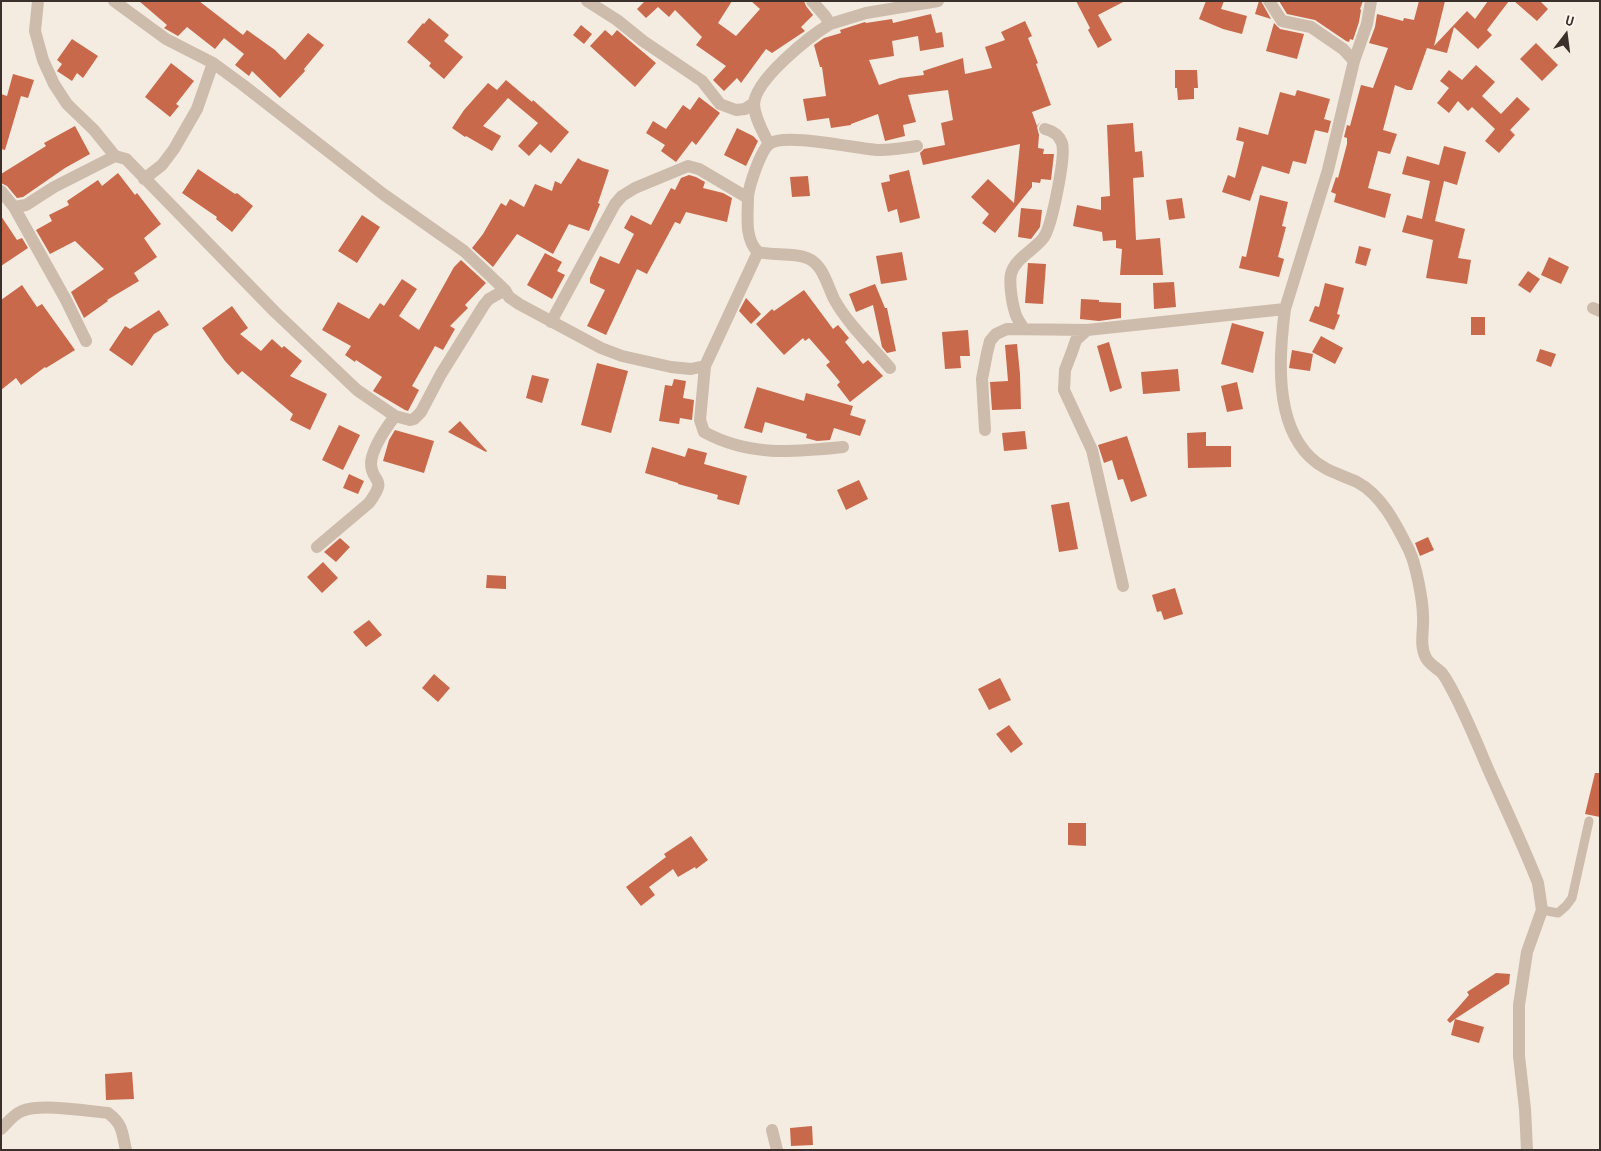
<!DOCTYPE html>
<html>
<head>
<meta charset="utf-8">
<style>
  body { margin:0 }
  #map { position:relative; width:1601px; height:1151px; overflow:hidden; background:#f4ebe1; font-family:"Archivo Narrow",sans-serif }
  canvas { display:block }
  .frame { position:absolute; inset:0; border:2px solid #3b302b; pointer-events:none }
  .north { position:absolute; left:1541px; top:10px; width:50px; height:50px; -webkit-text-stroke:4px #fbf5ee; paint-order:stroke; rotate:15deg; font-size:14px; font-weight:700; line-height:20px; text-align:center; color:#3b302b }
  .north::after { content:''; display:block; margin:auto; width:18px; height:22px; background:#3b302b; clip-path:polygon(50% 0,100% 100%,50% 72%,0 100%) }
</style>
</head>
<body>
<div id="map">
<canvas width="1601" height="1151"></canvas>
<div class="frame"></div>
<div class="north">U</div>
</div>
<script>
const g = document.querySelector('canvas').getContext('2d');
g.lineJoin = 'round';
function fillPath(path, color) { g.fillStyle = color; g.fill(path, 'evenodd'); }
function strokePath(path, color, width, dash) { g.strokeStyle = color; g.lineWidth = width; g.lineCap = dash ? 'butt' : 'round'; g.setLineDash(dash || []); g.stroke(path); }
const building = new Path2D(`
  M139 1H199L243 35 247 30 275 50 285 60 308 33 324 45 304 69 305 71 280 98 252 71 249 76 235 65 244 54 224 38 215 49 187 27 178 36 164 28 167 25Z
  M645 1H732L718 23 736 36 760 9 751 1H804L806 6 813 15 801 27 805 31 772 53 766 49 741 83 737 78 724 91 713 80 726 66 696 45 702 37 675 10 669 17 658 7 646 18 637 9Z
  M1076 1H1125L1098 15 1112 40 1098 48 1088 30 1090 28Z
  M1206 1H1224L1221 9 1247 16 1242 34 1223 29 1199 19Z
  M1259 1H1261L1271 19 1255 14Z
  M1279 1H1363L1360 9 1361 10 1359 22 1353 40 1350 39 1349 42 1346 41 1315 20 1287 14Z
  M1419 1H1445L1434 46 1467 11 1475 19 1488 1H1509L1487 30 1492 35 1478 49 1454 27 1447 53 1427 48 1412 90H1407L1395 85 1383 130 1397 134 1390 154 1378 151 1368 188 1391 194 1385 218 1334 202 1336 194 1331 192 1336 177 1338 178 1347 144V138L1344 137 1347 125 1350 126 1361 85 1373 88 1388 48 1369 43 1375 27 1377 14 1403 21 1404 18 1414 20Z
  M1514 1H1540L1548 9 1537 21Z
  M931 14 936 33 942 32 944 47 920 51 918 36 892 41 894 56 869 60 879 85 900 78 924 75 923 71 963 58 965 74 992 68 985 47 1005 40 1001 32 1025 21 1032 36 1028 38 1038 63 1036 64 1051 105 1032 112 1037 126 1041 121 1037 127 1039 135 1038 148 1044 149 1043 154H1054L1051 180 1041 179 1040 183 1032 182V187L995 233 982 223 989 214 971 197 988 179 1014 203 1020 144 923 165 920 153 924 149 945 145 941 123 953 120 948 90 908 95 916 122 903 125 905 136 885 141 878 114 851 124V125L831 128 829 118 807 121 803 99 826 96 822 67H820L814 45 824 38 841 33 840 30 865 22 866 23 892 19 893 23Z
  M429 18 449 35 444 41 463 57 444 79 429 66 431 63 407 42 423 23 424 24Z
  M1274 23 1280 29 1304 34 1297 59 1266 51Z
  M581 25 592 34 584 44 573 35Z
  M605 30 612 36 617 30 656 63 635 87 590 46Z
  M72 39 98 56 83 78 77 73 72 81 57 71 62 64 57 60Z
  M1536 43 1558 65 1542 81 1520 59Z
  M171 63 194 81 176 104 179 106 170 117 145 97Z
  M1476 65 1495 82 1482 96 1501 114 1517 97 1530 109 1510 130 1515 135 1499 153 1485 141 1495 129 1472 107 1468 111 1458 101 1449 113 1437 103 1449 88 1440 81 1449 70 1462 80Z
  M1175 70H1197L1198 88H1194V99L1178 100 1177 88H1175Z
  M13 74 34 80 28 98 21 96 5 150 1 149V94L7 96Z
  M506 80 532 102 533 100 569 132 551 153 540 144 529 156 518 146 538 123 508 98 483 126 501 136 492 151 466 136 465 137 452 128 464 110 488 83 497 90Z
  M1297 90 1330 99 1324 119 1331 121 1328 133 1315 130 1306 164 1293 161 1289 174 1262 166 1250 201 1222 192 1228 175 1235 178 1244 142 1236 140 1239 127 1268 135 1280 92 1295 96Z
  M699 97 720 113 696 145 692 141 676 162 661 151 665 145 646 133 653 121 666 129 683 105 690 110Z
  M1133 123 1135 152 1142 151 1144 177 1133 178 1136 240 1160 238 1163 275H1120L1122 249 1116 248V240L1103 241 1102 232 1073 226 1077 205 1101 210V197L1110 196 1107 125Z
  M75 126 90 154 65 168 23 197 17 198 7 186 1 183V174L46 146 44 143Z
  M737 128 753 136 758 141 746 166 724 155Z
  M1444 146 1466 152 1457 185 1444 181 1435 221 1465 229 1458 258 1471 260 1467 284 1426 278 1433 240 1402 232 1407 215 1422 219 1430 181 1402 174 1407 156 1439 165Z
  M578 158 582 161 609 170 598 203 600 204 589 231 569 224 553 254 517 234 493 267 472 248 483 234 501 203 506 206 510 199 524 207 535 184 552 191 555 181 561 184Z
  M198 169 235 194 237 193 253 206 232 232 216 219 217 217 182 193Z
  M909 170 920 218 900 223 897 209 888 212 881 183 890 181 889 175Z
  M118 173 135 195 137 193 161 224 144 238 157 257 134 273 139 281 107 300 108 301 84 318 71 292 104 269 75 241 50 254 36 230 52 221 49 215 69 205 67 201 98 180 102 186Z
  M689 175 696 177 705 182 703 188 723 193 732 198 727 222 686 212 680 224 675 222 647 274 637 269 606 335 587 326 605 290 590 283V278L600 256 619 264 634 234 624 228 631 215 651 225 671 188 675 190 681 178Z
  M808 176 810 196 792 197 790 177Z
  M1260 195 1288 202 1282 226 1286 227 1278 257 1284 259 1279 277 1239 268 1242 256 1246 257Z
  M1182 198 1185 218 1169 220 1166 200Z
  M1021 208 1042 210 1040 227 1031 239 1018 237Z
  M362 215 380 227 357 263 338 251Z
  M1 216 17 240 22 238 28 248 1 266Z
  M1359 246 1371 249 1366 266 1355 263Z
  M902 252 907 280 881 284 876 256Z
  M545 253 562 262 557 271 565 275 552 299 527 285Z
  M1549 257 1569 267 1561 284 1541 275Z
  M461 260 486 283 465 305 468 308 450 326 455 329 443 350 435 346 412 386 419 390 408 411 405 410 373 391 382 377 356 360 355 362 345 355 351 346 322 330 338 302 369 319 380 303 384 306 402 279 417 289 399 316 419 330 454 267Z
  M1028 263 1046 264 1043 304 1025 303Z
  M1528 271 1540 279 1530 293 1518 285Z
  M1174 282 1176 307 1154 309 1153 283Z
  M1325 283 1344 288 1337 314 1340 315 1334 330 1309 321 1315 306 1319 307Z
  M875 284 885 308H887L896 351 887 353 882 347 873 305 856 312 849 294Z
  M22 285 37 307 42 304 75 350 46 368 45 367 21 385 16 378 1 390V300Z
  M804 290 833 329 838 325 849 338 845 342 863 364 868 360 883 376 850 402 837 385 840 382 826 365 830 362 809 338 805 341 803 338 784 355 756 324 772 309 774 311Z
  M746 298 761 314 751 324 739 311Z
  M1081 299 1099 300V302L1121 303V318L1099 321 1080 319Z
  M232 306 248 328 240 334 261 351 272 339 282 348 284 346 302 361 290 376 327 394 310 430 290 420 293 414 242 371 238 375 225 361 202 328Z
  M159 310 169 325 154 334 132 366 109 350 125 326 130 329Z
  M1471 317H1485V335H1471Z
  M1232 323 1264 332 1253 373 1221 364Z
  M968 330 970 356H960L961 368 945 369 942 332Z
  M1321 336 1343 348 1335 364 1312 352Z
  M1109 342 1122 388 1110 392 1097 346Z
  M1017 344 1020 374 1021 409 992 410 990 382 1008 381 1005 345Z
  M1540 349 1556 354 1551 367 1536 361Z
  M1292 350 1313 354 1310 371 1289 368Z
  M597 363 628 371 611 433 581 425Z
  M1178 369 1180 391 1143 394 1141 372Z
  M532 375 549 379 542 403 526 398Z
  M674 379 686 381 683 398 694 400 692 420 680 418 679 424 659 421 665 385 672 386Z
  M1237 382 1243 409 1227 412 1221 386Z
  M757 387 804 401 806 393 853 406 850 415 866 420 860 436 834 428 830 440 817 441 806 438 807 434 765 422 762 433 744 428Z
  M460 421 487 451 486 452 448 432Z
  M339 425 360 435 343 470 322 460Z
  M395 430 434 441 424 473 383 461 389 440Z
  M1025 431 1027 449 1004 451 1002 433Z
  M1206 432V446H1231V467L1188 468 1187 433Z
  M1127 436 1147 496 1131 502 1123 479 1118 480 1112 460 1104 463 1098 445Z
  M652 447 685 457 688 448 707 453 704 464 747 476 739 505 717 499 718 495 678 484V483L645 473Z
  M349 474 364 481 358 494 343 488Z
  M859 480 868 499 846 510 837 490Z
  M1069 502 1078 549 1059 552 1051 505Z
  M1428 537 1434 550 1420 556 1415 543Z
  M340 538 350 547 336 562 324 552Z
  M323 562 338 578 322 593 307 577Z
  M487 575 506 576V589L486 588Z
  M1175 588 1183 614 1164 620 1161 611 1157 612 1152 595Z
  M369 620 382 635 366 647 353 632Z
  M434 674 450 688 438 702 422 688Z
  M1000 678 1011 700 989 710 978 689Z
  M1009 725 1023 744 1011 753 996 734Z
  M1595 773H1600V817L1585 814Z
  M1068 823H1086V846L1068 845Z
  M691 836 708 860 696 869 695 867 678 877 673 869 649 887 655 895 641 906 626 887 666 857 664 854Z
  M1496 973 1510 974 1509 984 1455 1019 1484 1027 1479 1043 1451 1035 1455 1019 1450 1023 1447 1020 1469 995 1467 992Z
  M132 1072 134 1099 106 1100 105 1074Z
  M812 1126 813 1145 791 1146 790 1128Z`);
const service = new Path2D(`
  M1542 910 1558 913 1566 906 1572 898 1589 821`);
const minor = new Path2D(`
  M38 1 35 31 43 60 54 84 67 104 94 130 115 156 126 159 275 312 357 390 395 416 410 420 414 419 421 412 441 374 484 305 489 299 505 290 509 297 519 304 601 348 622 356 671 367 691 369 705 366 758 252C744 239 748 214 748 197 749 186 760 152 769 144 784 132 857 149 879 150 891 150 904 148 917 146
  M114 1 166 39 213 63 243 85 383 194 464 251 505 290
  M587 1 617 20 643 41 702 81 720 104 736 110 745 109 754 103
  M1269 1 1282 21 1311 27 1343 49 1354 61
  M830 24 866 13 938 1
  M769 144C763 132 755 119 754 105 754 80 810 36 830 24L825 16 812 1
  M144 179 162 165 174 149 197 109 213 63
  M1 191 14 207 26 205 54 187 115 156
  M14 207 66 300 86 341
  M758 252C774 256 792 252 807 258 823 264 827 285 834 299 847 323 872 347 890 368
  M1593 308 1600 311
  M1285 309 1328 170 1354 61 1367 24 1371 1
  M551 322 615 204 622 196 635 188 688 166 699 169 748 198
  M1024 329C1021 324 1016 318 1015 312 1012 303 1009 283 1011 274 1015 258 1035 250 1044 237 1052 225 1066 156 1062 143 1059 135 1053 131 1045 129
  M1087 330 1076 340 1073 349 1065 370 1064 390 1092 450 1123 586
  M705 366 700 420 704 432C750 457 794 452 843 447
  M985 430 982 379 987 353 990 341 996 334 1007 329 1087 330 1285 309C1279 355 1274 422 1310 457 1324 471 1340 474 1357 482 1382 495 1397 526 1409 550 1416 564 1423 601 1423 617 1424 630 1419 645 1426 658 1430 665 1437 668 1442 673 1445 677 1448 682 1450 686 1465 713 1476 741 1488 769 1505 807 1523 845 1538 883L1542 910 1527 952 1519 1005V1056L1525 1109 1527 1150
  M317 547 369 503C389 476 371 484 371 463 372 448 386 428 395 416
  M1 1129C7 1123 14 1114 22 1111 40 1103 87 1111 108 1113 123 1124 122 1133 126 1150
  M772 1130 777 1150`);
fillPath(building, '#c8694b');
strokePath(service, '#cdbbac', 9);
strokePath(minor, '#cdbbac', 12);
</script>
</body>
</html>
